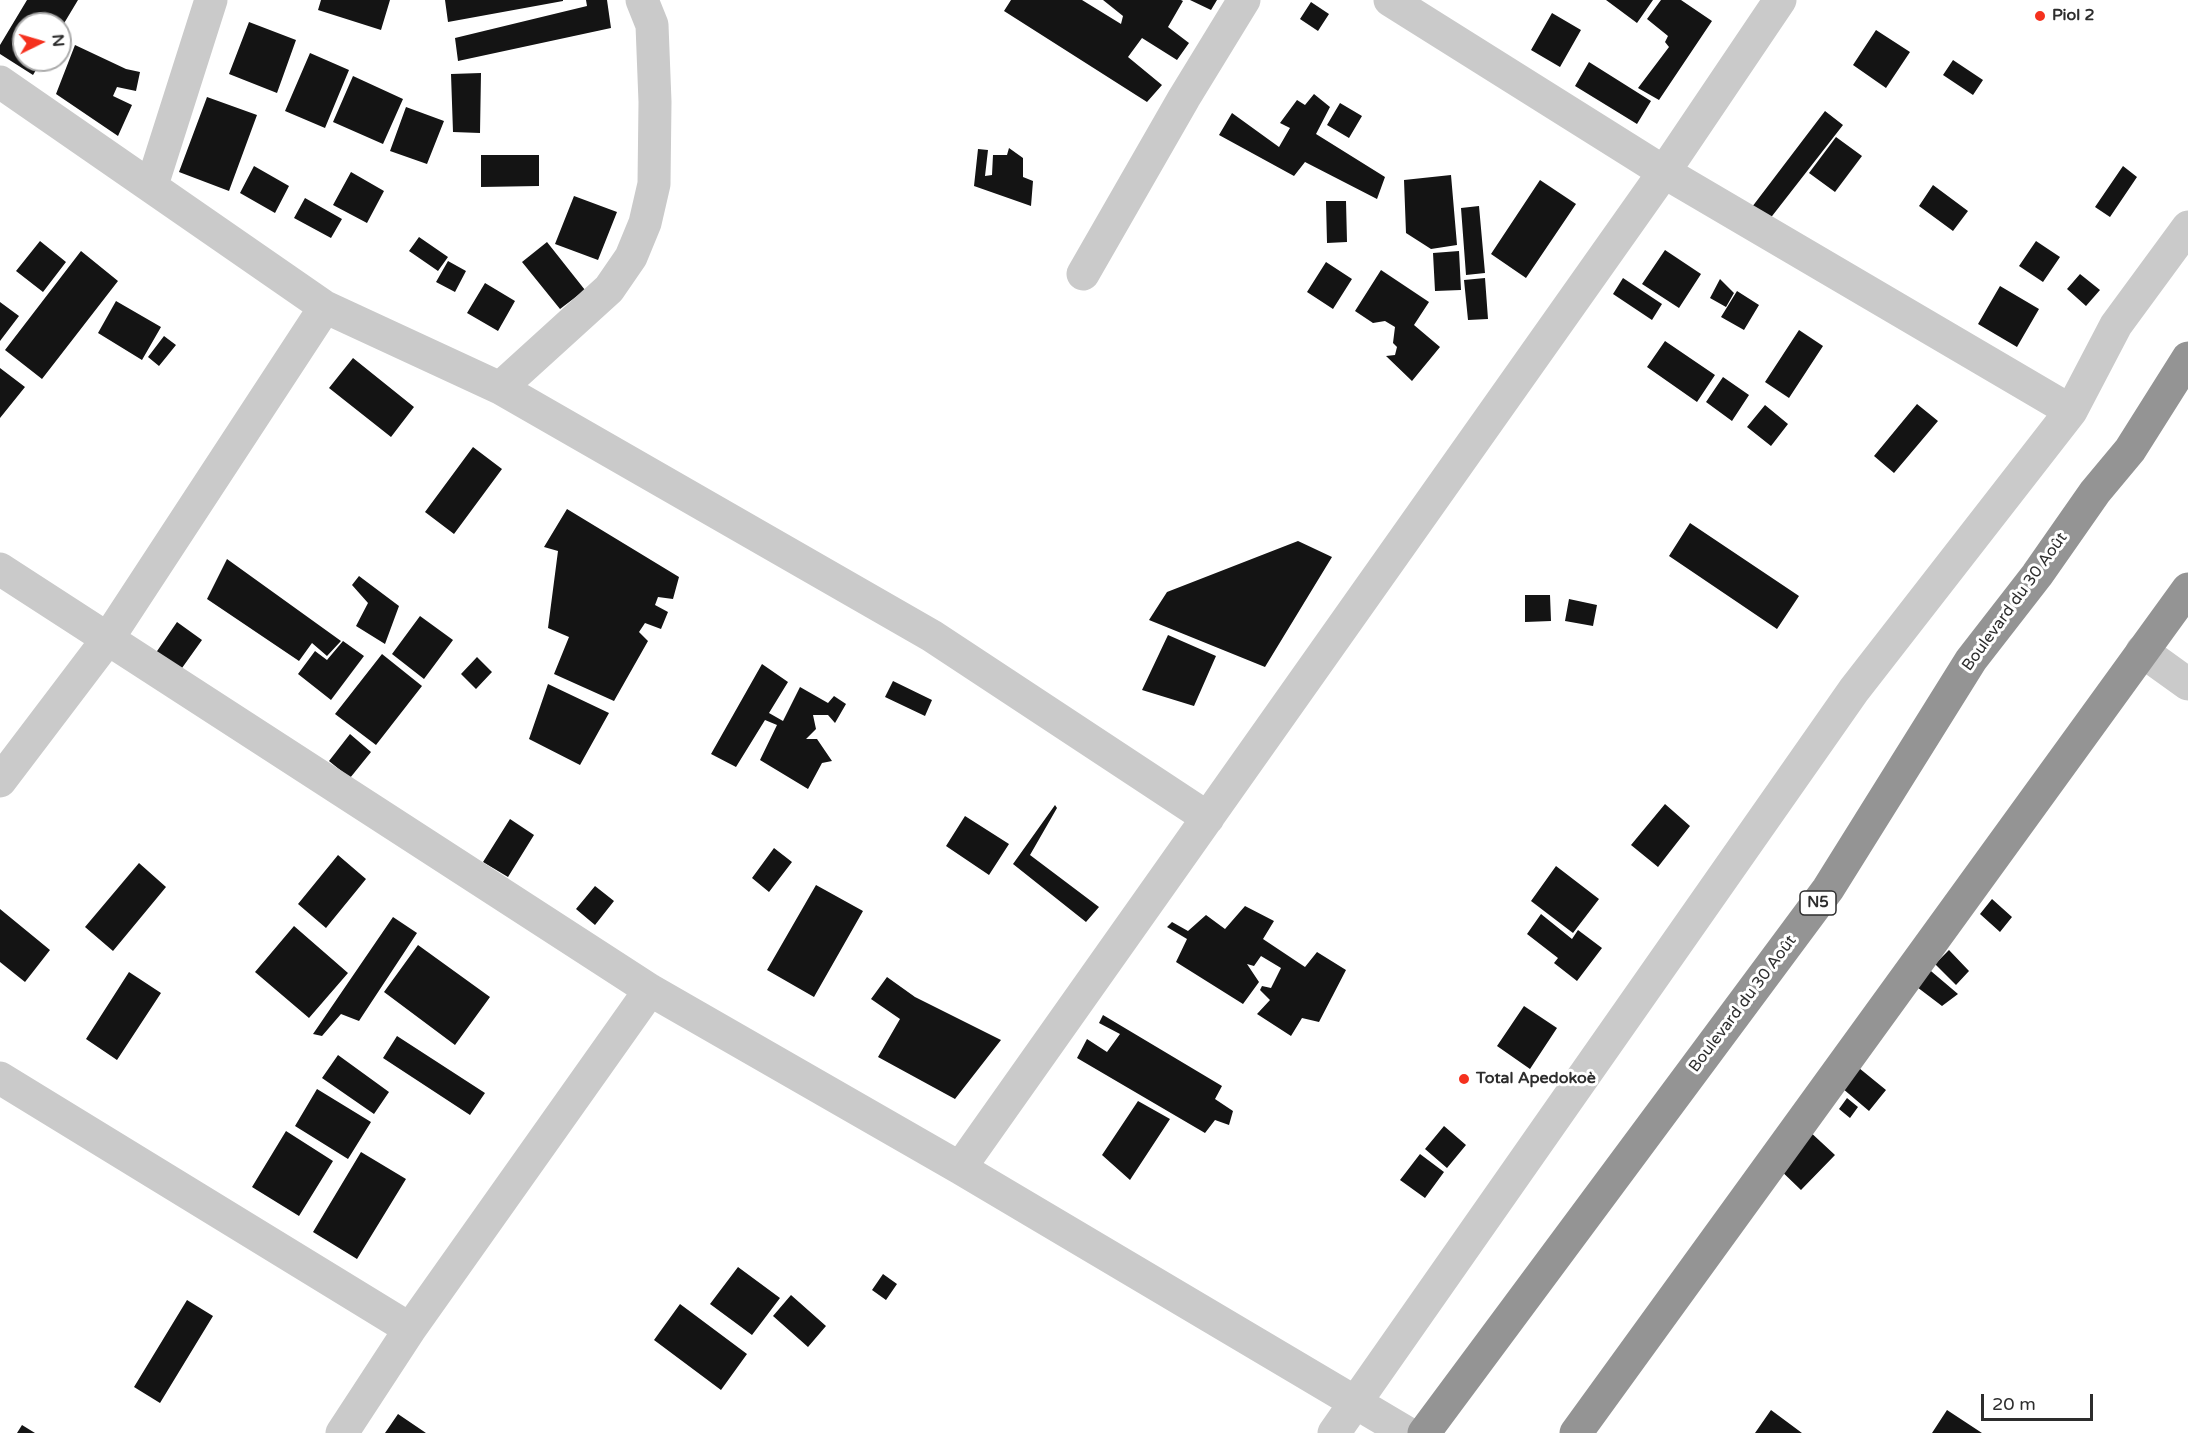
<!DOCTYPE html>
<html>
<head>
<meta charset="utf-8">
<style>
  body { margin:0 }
  #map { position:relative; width:2188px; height:1433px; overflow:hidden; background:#fff; font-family:"Varela Round",sans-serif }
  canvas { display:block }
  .north { position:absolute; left:12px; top:12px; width:60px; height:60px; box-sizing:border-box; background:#fff; border:2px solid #ababab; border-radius:50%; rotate:85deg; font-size:16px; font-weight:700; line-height:24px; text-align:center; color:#2d2d2d }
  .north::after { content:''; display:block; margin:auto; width:21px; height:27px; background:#f5311e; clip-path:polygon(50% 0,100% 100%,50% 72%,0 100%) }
  .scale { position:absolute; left:1981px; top:1394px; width:112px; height:27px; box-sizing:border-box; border:3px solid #2d2d2d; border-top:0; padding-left:8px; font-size:18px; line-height:21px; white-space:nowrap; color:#2d2d2d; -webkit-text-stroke:4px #fff; paint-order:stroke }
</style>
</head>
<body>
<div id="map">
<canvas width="2188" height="1433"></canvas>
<div class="north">N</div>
<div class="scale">20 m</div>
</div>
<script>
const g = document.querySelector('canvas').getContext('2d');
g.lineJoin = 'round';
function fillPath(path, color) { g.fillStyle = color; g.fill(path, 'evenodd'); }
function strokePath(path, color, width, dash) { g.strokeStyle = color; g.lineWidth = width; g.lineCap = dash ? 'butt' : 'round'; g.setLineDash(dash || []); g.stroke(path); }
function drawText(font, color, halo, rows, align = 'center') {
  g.font = font + ' "Varela Round",sans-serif'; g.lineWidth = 6; g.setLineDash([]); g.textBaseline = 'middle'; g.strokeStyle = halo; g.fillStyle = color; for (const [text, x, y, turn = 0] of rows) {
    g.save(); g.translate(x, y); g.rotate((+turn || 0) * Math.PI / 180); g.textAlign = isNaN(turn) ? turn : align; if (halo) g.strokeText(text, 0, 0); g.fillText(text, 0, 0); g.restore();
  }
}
const building = new Path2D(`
  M27 0H78L60 30V24H24V60H42L33 75 0 54V45Z
  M321 0H390L381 30 318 10Z
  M445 0H563V1L448 22Z
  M586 0H607L611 28 458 61 455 38 587 6Z
  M1011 0H1082L1121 24 1123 16 1103 0H1181L1183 1 1168 27 1189 43 1177 60 1142 38 1128 57 1162 85 1147 102 1004 11Z
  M1190 0H1217L1211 10Z
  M1606 0H1653L1637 23Z
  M1661 0H1681L1712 21 1659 100 1638 88 1669 47 1665 42 1668 36 1647 19Z
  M1311 2 1329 14 1318 31 1300 19Z
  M1552 13 1581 30 1560 67 1531 50Z
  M249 22 296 40 277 93 229 74Z
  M1876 30 1910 52 1886 88 1853 65Z
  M75 45 126 69 140 72 136 91 117 87 113 96 132 105 118 136 56 94Z
  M310 53 349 70 325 128 285 111Z
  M1953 60 1983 80 1973 95 1943 75Z
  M1589 62 1651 101 1637 124 1575 86Z
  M481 73 480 133 453 132 451 74Z
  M353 76 403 99 383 144 333 122Z
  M1314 94 1330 107 1316 134 1385 177 1377 199 1305 162 1294 176 1219 135 1232 113 1279 147 1290 128 1280 123 1297 100 1305 105Z
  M207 97 257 115 229 191 179 172Z
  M1340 103 1362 116 1349 138 1327 125Z
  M406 107 444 121 427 164 390 151Z
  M1825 111 1843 125 1769 220 1752 207Z
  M1836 137 1862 156 1835 192 1809 173Z
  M1009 148 1023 158V177L1033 181 1031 206 974 186 978 149 988 150 985 176 992 175 993 155H1007Z
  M481 155H539V186L481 187Z
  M254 166 289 186 275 213 240 193Z
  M2123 166 2137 177 2110 217 2095 207Z
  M351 172 384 191 367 223 333 205Z
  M1451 175 1457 245 1431 249 1406 233 1404 180Z
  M1540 180 1576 204 1526 278 1491 254Z
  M1933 185 1968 211 1953 231 1919 206Z
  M574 196 617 212 598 260 555 244Z
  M305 198 342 219 331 238 294 218Z
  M1326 201H1346L1347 242 1327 243Z
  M1479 206 1485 273 1466 275 1461 208Z
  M419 237 448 257 438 271 409 251Z
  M40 241 66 262 43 292 16 271Z
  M2036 241 2060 257 2043 282 2019 266Z
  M547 242 585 290 560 309 522 262Z
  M1665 250 1701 274 1679 308 1642 284Z
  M81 251 118 281 42 379 5 350Z
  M1459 251 1461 290 1435 291 1433 253Z
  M448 261 466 271 455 292 436 282Z
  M1326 262 1352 279 1333 309 1307 292Z
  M1381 270 1429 302 1414 325 1440 347 1412 381 1386 356 1395 355 1397 347 1393 343 1395 327 1385 321 1373 323 1355 311Z
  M2080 274 2100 290 2086 306 2067 289Z
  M1485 278 1488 319 1468 320 1464 280Z
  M1623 278 1662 304 1652 320 1613 294Z
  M1720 279 1734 293 1726 307 1710 298Z
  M485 283 515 301 498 331 467 313Z
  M2000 286 2039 309 2017 347 1978 324Z
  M1737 291 1759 305 1744 330 1721 317Z
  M116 301 161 327 142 360 98 333Z
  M0 302 19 316 0 341Z
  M1799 330 1823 346 1789 398 1765 382Z
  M164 336 176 345 159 366 148 357Z
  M1665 341 1715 375 1697 402 1647 367Z
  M353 358 414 407 391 437 329 388Z
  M0 368 25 387 0 418Z
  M1723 377 1749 395 1732 421 1706 402Z
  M1917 404 1938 421 1894 473 1874 456Z
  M1765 405 1788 424 1771 446 1747 427Z
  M473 447 502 469 454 534 425 512Z
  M567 509 679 577 673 599 658 597 655 605 668 612 661 629 645 623 639 632 648 641 614 701 554 674 569 637 548 628 558 551 544 547Z
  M1690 523 1799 596 1777 629 1669 556Z
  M1298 541 1332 557 1265 667 1149 620 1167 592Z
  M227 559 341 641 327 656 312 643 299 661 207 599Z
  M359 576 399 606 385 644 356 626 368 603 352 585Z
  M1525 595H1550L1551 621 1525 622Z
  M1569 599 1597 605 1593 626 1565 621Z
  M420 616 453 640 424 679 392 654Z
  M177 622 202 640 177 675 153 657Z
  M1168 635 1216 656 1194 706 1142 690Z
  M343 641 364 656 331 700 298 674 315 651 327 660Z
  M382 654 422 686 376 745 335 714Z
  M477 657 492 672 476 689 461 674Z
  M762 664 788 682 769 713 783 721 800 687 828 703 834 696 846 704 835 723 828 715H813L816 729 806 739H817L832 761 822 763 808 789 760 760 777 725 765 720 736 767 711 754Z
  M893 681 932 700 925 716 885 697Z
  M548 684 609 713 580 765 529 739Z
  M350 734 371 752 350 778 329 761Z
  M1665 804 1690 826 1658 867 1631 845Z
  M1055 805 1057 808 1030 855 1099 907 1086 922 1013 864Z
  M965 816 1009 844 989 875 946 846Z
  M510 819 534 835 508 877 483 862Z
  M774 848 792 862 769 892 752 878Z
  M338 855 366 879 326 928 298 904Z
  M139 863 166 887 113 951 85 927Z
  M1556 866 1599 899 1573 933 1531 901Z
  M816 885 863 911 814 997 767 970Z
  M595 886 614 901 595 925 576 909Z
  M1992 899 2012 917 2000 932 1980 914Z
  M1245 906 1274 921 1263 939 1305 967 1317 952 1346 970 1319 1022 1302 1018 1291 1036 1257 1014 1270 1000 1260 990 1262 986 1271 988 1281 968 1261 956 1254 966 1247 964 1259 982 1243 1004 1176 962 1187 939 1167 927 1172 922 1188 931 1206 915 1225 929Z
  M0 909 50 950 25 982 0 962Z
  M1541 914 1572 939 1578 930 1602 948 1577 981 1554 963 1558 958 1527 934Z
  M393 917 417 933 359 1021 341 1014 322 1036 313 1034Z
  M294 926 348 973 309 1018 255 972Z
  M418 945 490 997 455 1045 384 992Z
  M1949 950 1969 971 1956 985 1935 964Z
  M1925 966 1958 994 1942 1006 1913 984Z
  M129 972 161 993 117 1060 86 1039Z
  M887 977 915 997 1001 1040 955 1099 878 1057 900 1019 871 999Z
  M1524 1006 1557 1028 1530 1069 1497 1046Z
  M1103 1015 1222 1086 1215 1099 1233 1111 1229 1125 1215 1120 1205 1133 1077 1058 1087 1039 1107 1052 1120 1034 1099 1023Z
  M397 1036 485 1093 470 1115 383 1058Z
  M338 1055 389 1092 374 1114 322 1078Z
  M1859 1068 1886 1090 1869 1111 1842 1088Z
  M317 1089 371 1122 348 1159 295 1126Z
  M1847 1098 1858 1107 1850 1118 1839 1109Z
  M1138 1101 1170 1119 1130 1180 1102 1155Z
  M1444 1126 1466 1145 1447 1168 1425 1149Z
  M1807 1129 1835 1155 1801 1190 1774 1164Z
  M286 1131 333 1161 299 1216 252 1187Z
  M361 1152 406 1179 357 1259 313 1232Z
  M1420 1154 1444 1172 1425 1198 1400 1180Z
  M738 1267 780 1298 752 1335 710 1304Z
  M883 1274 897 1284 886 1300 872 1290Z
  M791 1295 826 1326 808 1347 773 1316Z
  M187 1300 213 1316 160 1403 134 1387Z
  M680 1304 747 1354 721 1390 654 1340Z
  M1771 1410 1802 1433H1755Z
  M1947 1410 1982 1433H1932Z
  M398 1414 426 1433H385Z
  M22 1425 35 1433H17Z`);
const minor = new Path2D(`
  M1390 0 1664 172 2071 411
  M0 82 325 307 500 388 932 636 1208 818
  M152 185 211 0
  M1083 274 1184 98 1244 0
  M500 388 609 289 631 257 645 223 654 184 655 102 652 25 642 0
  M0 569 650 990 960 1168 1407 1433
  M2142 651 2188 684
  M0 781 107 640 325 307
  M0 1078 410 1329
  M960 1168 1664 172 1780 0
  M342 1433 410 1329 650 990
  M1334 1433 1854 690 2071 411 2116 325 2188 227`);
const highway = new Path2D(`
  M1424 1433 1828 889 1971 660 2037 575 2095 492 2130 450 2188 358
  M1576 1433 2188 589`);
const markers = [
  [2040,16,6,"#f5311e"],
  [1464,1079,6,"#f5311e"]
];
const shields = [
  [1818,903,36]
];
const shieldNames = [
  ["N5",1818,903]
];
const poiNames = [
  ["Piol 2",2052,16],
  ["Total Apedokoè",1476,1079]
];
const streetNames = [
  ["Boulevard du 30 Août",2015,602,-54],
  ["Boulevard du 30 Août",1743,1004,-53]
];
fillPath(building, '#141414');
strokePath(minor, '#cacaca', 33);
strokePath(highway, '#949494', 33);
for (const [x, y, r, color] of markers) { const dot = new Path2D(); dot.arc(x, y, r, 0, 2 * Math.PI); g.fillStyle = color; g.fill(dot); strokePath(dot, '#fff', 2); }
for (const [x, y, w] of shields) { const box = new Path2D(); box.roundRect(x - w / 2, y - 12, w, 24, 4.5); g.fillStyle = '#fff'; g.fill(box); strokePath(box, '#2d2d2d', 1.5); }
drawText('bold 15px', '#2d2d2d', null, shieldNames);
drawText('bold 16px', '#2d2d2d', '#fff', poiNames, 'left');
drawText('16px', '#2d2d2d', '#fff', streetNames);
</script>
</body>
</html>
